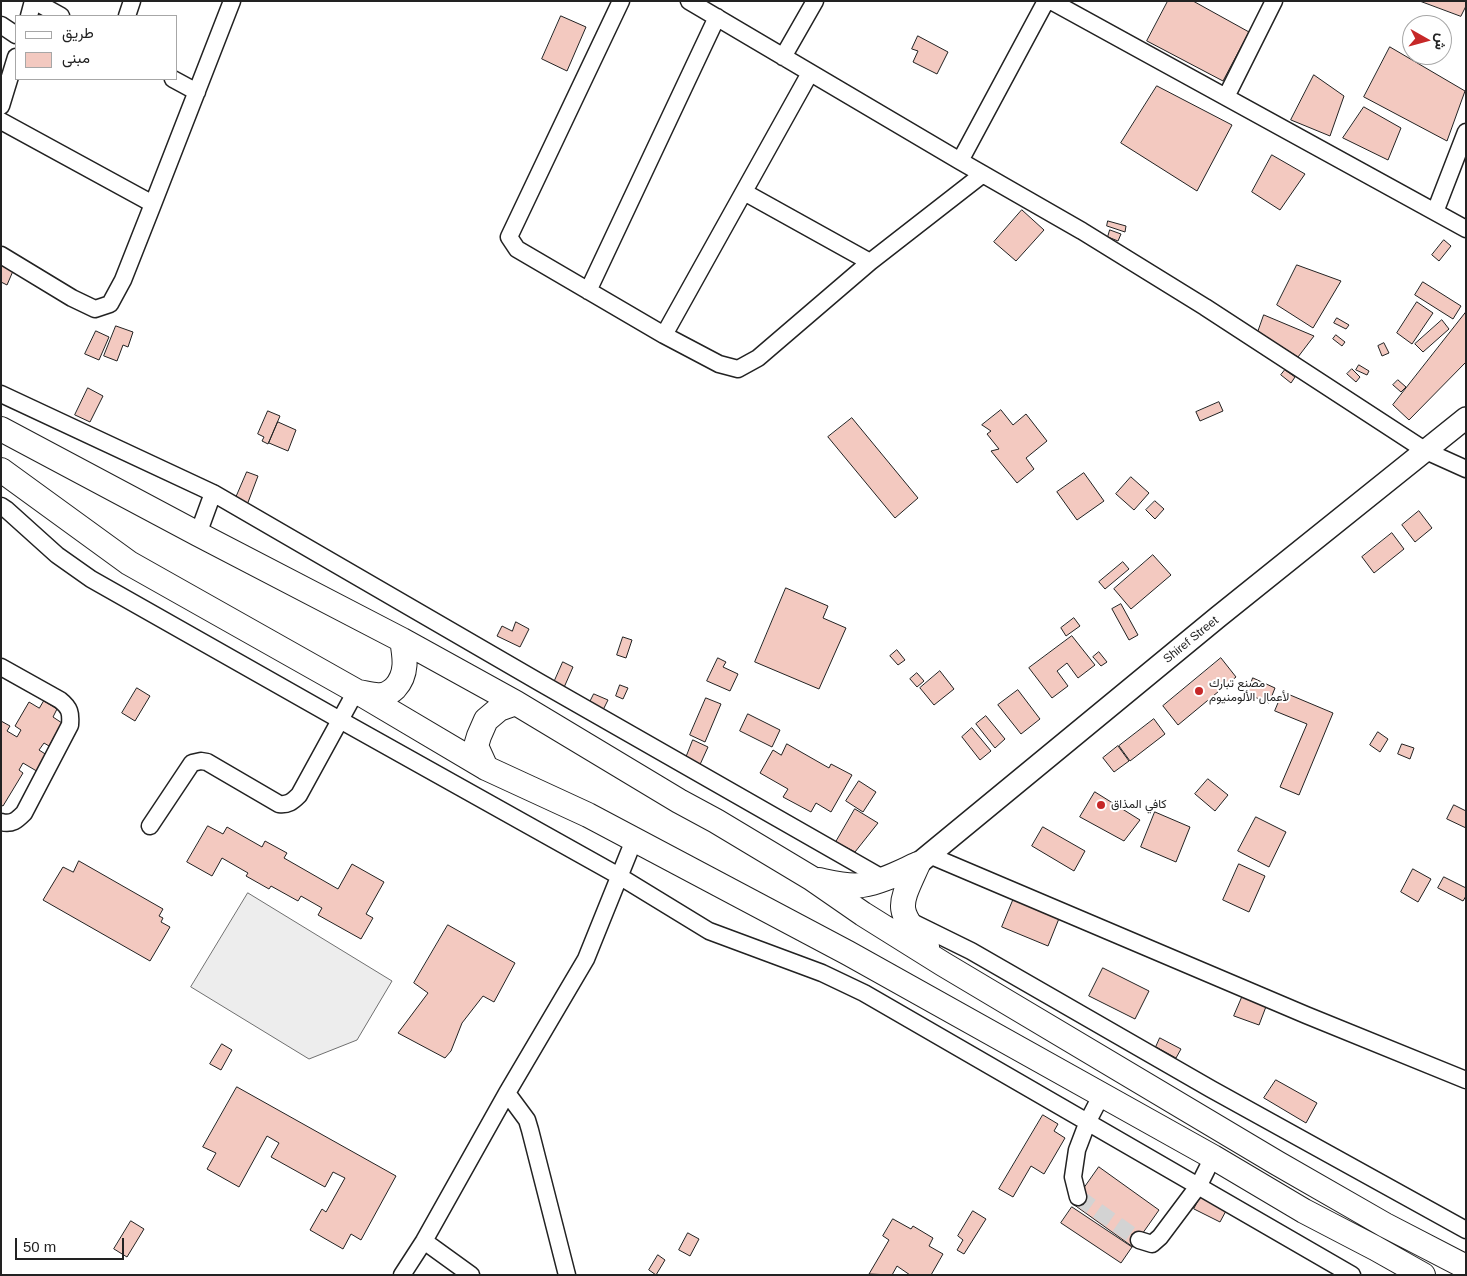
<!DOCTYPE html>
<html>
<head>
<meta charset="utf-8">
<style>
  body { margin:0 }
  #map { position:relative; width:1467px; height:1276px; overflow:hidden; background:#fff; font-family:Helvetica,Vazirmatn,sans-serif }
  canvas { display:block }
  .frame { position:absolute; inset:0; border:2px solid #222; pointer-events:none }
  .legend { position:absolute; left:15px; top:15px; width:162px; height:65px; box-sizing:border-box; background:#fff; border:1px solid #a7a7a7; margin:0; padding:6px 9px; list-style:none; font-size:15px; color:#222 }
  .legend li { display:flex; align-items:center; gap:10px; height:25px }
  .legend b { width:25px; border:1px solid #a7a7a7 }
  .north { position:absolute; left:1402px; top:15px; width:50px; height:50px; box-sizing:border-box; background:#fff; border:1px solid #a7a7a7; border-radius:50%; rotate:97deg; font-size:14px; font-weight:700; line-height:20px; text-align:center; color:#222 }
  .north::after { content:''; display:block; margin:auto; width:18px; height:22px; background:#c62828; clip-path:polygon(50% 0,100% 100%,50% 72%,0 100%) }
  .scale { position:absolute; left:15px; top:1238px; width:109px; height:22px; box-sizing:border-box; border:2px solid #222; border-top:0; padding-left:6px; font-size:15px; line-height:18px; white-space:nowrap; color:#222; -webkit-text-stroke:4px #fff; paint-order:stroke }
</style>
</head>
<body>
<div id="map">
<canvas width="1467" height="1276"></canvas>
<div class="frame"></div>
<ul class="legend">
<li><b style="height:6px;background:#fff"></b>طريق</li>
<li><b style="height:14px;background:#f3c9c0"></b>مبنى</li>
</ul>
<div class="north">ش</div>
<div class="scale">50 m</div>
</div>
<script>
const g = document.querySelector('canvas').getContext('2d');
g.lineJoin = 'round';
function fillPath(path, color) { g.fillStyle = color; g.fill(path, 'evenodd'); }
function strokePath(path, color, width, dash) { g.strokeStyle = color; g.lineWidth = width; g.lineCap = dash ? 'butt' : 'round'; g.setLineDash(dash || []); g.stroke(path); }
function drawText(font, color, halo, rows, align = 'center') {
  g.font = font + ' Helvetica,Vazirmatn,sans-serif'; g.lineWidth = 4; g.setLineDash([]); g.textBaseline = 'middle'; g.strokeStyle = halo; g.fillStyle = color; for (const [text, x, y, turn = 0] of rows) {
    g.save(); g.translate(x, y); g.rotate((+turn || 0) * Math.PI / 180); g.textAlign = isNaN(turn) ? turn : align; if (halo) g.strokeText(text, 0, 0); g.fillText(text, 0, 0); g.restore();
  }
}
const parking = new Path2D(`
  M248 893 392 981 357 1040 309 1059 191 987Z`);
const building = new Path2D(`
  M1168 1H1193L1249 32 1223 81 1147 41Z
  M1420 1H1466V6L1461 16Z
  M561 16 586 27 567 71 542 59Z
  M918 36 948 52 937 74 913 62 918 51 912 49Z
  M1390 47 1465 91 1447 141 1364 97Z
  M1314 75 1344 96 1330 136 1291 120Z
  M1157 86 1232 125 1197 191 1121 143Z
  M1364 107 1401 128 1388 160 1343 138Z
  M1272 155 1305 174 1280 210 1252 192Z
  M1022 210 1044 230 1016 261 994 242Z
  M1108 221 1126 226 1125 232 1107 226Z
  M1110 230 1121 234 1118 241 1108 237Z
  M1444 240 1451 246 1439 261 1432 255Z
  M1 265 13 271 7 285 1 282Z
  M1297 265 1341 281 1313 328 1277 305Z
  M1423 282 1461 306 1453 319 1415 295Z
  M1417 302 1433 313 1412 344 1397 333Z
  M1466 312V362L1409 420 1393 405Z
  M1264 315 1314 336 1298 357 1258 332Z
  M1337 318 1349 325 1346 329 1334 323Z
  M1442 320 1449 329 1423 352 1415 344Z
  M116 326 133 332 128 347 123 345 117 361 104 356Z
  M96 331 109 337 99 360 85 354Z
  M1336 335 1345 342 1342 346 1333 339Z
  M1384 343 1389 353 1382 356 1378 346Z
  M1359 365 1369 371 1367 375 1356 370Z
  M1352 369 1360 377 1356 382 1347 374Z
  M1285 370 1295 377 1291 383 1281 375Z
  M1398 380 1406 387 1401 392 1393 385Z
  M88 388 103 396 90 422 75 415Z
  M1219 402 1223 411 1200 421 1196 412Z
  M1001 410 1013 425 1026 414 1047 441 1026 458 1034 469 1017 483 991 451 999 449 987 434 991 431 982 425Z
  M268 411 280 416 268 444 262 441 264 437 258 434Z
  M852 418 918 498 895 518 828 437Z
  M278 422 296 430 288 451 269 443Z
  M247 472 258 476 247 505 235 500Z
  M1084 473 1104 501 1077 520 1057 492Z
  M1131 477 1149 493 1134 510 1116 494Z
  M1155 501 1164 509 1155 519 1146 510Z
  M1419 511 1432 528 1415 542 1402 525Z
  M1392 533 1404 549 1374 573 1362 557Z
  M1153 555 1171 575 1131 609 1114 589Z
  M1123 562 1129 569 1105 589 1099 582Z
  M786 588 828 606 823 618 846 628 819 689 755 662Z
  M1121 604 1138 635 1129 640 1112 609Z
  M1074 618 1080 626 1066 636 1061 628Z
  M516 622 529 629 520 647 497 636 502 626 512 631Z
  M1072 636 1095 665 1078 678 1067 663 1057 671 1068 686 1052 698 1029 668Z
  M623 637 632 640 626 658 617 655Z
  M897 650 905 660 898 665 890 656Z
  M1099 652 1107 662 1101 666 1093 657Z
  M718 658 726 662 723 667 738 674 730 691 707 681Z
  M1221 658 1236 677 1178 725 1163 706Z
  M563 662 573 667 562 692 552 687Z
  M940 671 954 689 934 705 920 688Z
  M917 673 924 681 917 687 910 679Z
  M1253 678 1275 688 1269 703 1247 694Z
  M620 685 628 688 623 699 616 696Z
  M137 688 150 696 135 721 122 713Z
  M1018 690 1040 719 1021 734 998 705Z
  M1283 692 1333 713 1299 795 1280 787 1307 724 1275 711Z
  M594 694 608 700 601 714 587 708Z
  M706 698 721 704 705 742 690 735Z
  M44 701 57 709 53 717 62 723 49 746 44 743 39 750 50 757 40 773 23 763 19 770 23 773 3 806 1 805V721L10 726 7 731 17 737 21 730 15 726 29 702 39 708Z
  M748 714 780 730 772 747 740 731Z
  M986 716 1005 739 995 748 976 724Z
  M1154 719 1165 734 1130 761 1119 746Z
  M972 728 991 751 980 760 962 737Z
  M1378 732 1388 739 1380 752 1370 745Z
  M693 740 708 747 698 769 684 763Z
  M787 744 829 768 831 764 852 775 831 812 816 803 811 812 783 797 788 789 760 773 773 750 781 755Z
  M1402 744 1414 748 1410 759 1398 754Z
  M1118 746 1129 761 1114 772 1103 758Z
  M1208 779 1228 795 1215 811 1195 794Z
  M859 781 876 792 863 812 846 801Z
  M1095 792 1140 820 1124 841 1080 817Z
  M1454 805 1466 811V828L1447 819Z
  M855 809 878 823 855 852 836 842Z
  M1155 812 1190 827 1176 862 1141 847Z
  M1256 817 1286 832 1269 867 1238 851Z
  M208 826 223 834 227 827 262 847 265 841 287 853 284 858 338 889 352 864 384 882 366 914 373 918 361 939 318 915 322 908 301 896 298 901 271 886 269 889 246 876 248 873 222 858 212 876 187 862Z
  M1043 827 1085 851 1074 871 1032 846Z
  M79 861 163 909 159 916 163 918 161 922 170 927 150 961 43 900 63 867 73 872Z
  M1239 864 1265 876 1249 912 1223 900Z
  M1413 869 1431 879 1418 902 1401 892Z
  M1444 877 1466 888V896L1463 901 1438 888Z
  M1014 898 1060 916 1048 946 1002 927Z
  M448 925 515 963 494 1002 483 996 462 1023 451 1051 445 1058 398 1033 428 993 414 983Z
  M1103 968 1149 991 1135 1019 1089 996Z
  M1243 995 1267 1004 1259 1025 1234 1016Z
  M1160 1038 1181 1049 1176 1058 1156 1047Z
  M222 1044 232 1050 221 1070 210 1064Z
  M1276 1080 1317 1103 1306 1123 1264 1098Z
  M237 1087 396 1176 361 1240 351 1234 343 1249 310 1230 322 1209 326 1212 345 1178 333 1172 325 1187 271 1157 279 1143 267 1136 239 1187 207 1169 216 1153 203 1147Z
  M1043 1115 1058 1124 1054 1131 1065 1138 1044 1174 1031 1166 1013 1197 999 1189Z
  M1099 1167 1159 1210 1133 1247 1073 1204Z
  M1201 1196 1227 1209 1220 1222 1194 1209Z
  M1072 1207 1132 1247 1121 1263 1061 1223Z
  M973 1211 986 1219 964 1254 957 1250 963 1240 958 1236Z
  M893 1219 911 1229 913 1226 933 1238 929 1246 943 1254 931 1275H910L897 1266 892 1275 869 1274 889 1240 883 1236Z
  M131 1221 144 1229 127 1257 114 1249Z
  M688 1233 699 1239 690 1256 679 1250Z
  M658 1255 665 1260 656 1275 649 1270Z`);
const minorTunnel = new Path2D(`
  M1078 1197 1139 1240`);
const minor = new Path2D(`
  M34 1 61 16
  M621 1 509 237 517 249 664 335 719 364 738 369 758 358 870 262 983 174
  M689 1 960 161 1082 231 1205 307 1426 451 1466 469
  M1051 1 1466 229
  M29 16 33 1
  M127 16 132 1
  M1 25 16 35
  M783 57 815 1
  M173 79 197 92
  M1226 97 1274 1
  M1 106 16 57
  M1 121 153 204
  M960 161 1046 1
  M744 192 870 262
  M1435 212 1466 132
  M1 255 72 298 95 309 110 304 123 280 153 204 232 1
  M588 291 717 17
  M664 335 810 73
  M1 394 213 493 539 682 884 879
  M1 506 7 510 57 555 91 579 340 720 619 876 709 931 822 973 864 993 1352 1275
  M198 534 213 493
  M1 667 60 700C70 708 71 713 70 725L24 813C17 820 12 825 1 822
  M150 826 192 763 201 761 207 762 279 804C288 805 292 802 299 795L356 691
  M929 855 1306 1015 1466 1080
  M910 921 971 951 1211 1089 1466 1230
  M507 1093 527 1120 530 1130 567 1275
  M1078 1197 1073 1177 1077 1150 1088 1121 1102 1094
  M1139 1240 1152 1244 1160 1237 1199 1185 1213 1157
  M424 1241 471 1275
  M402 1275 424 1241 507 1093 586 959 634 840`);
const major = new Path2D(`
  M918 864 1218 617 1466 418`);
const highway = new Path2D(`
  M1 429 198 534 402 640 516 703 679 801 716 821 811 878 863 914 943 964 1277 1163 1385 1225 1466 1267
  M1 470 129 563 356 691 486 768 588 815 848 953 1213 1157 1304 1211 1375 1248 1423 1275
  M358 692C365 693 375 696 381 695 386 695 392 691 395 688 408 674 405 657 402 640
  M486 768 476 746 479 736 486 720 499 709 516 703
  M918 864C899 906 894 909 927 946
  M819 880C833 883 848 887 862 885 882 882 900 872 918 864`);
const markers = [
  [1199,691,5,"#c62828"],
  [1101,805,5,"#c62828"]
];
const streetNames = [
  ["Shiref Street",1191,640,-39]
];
const poiNames = [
  ["مصنع تبارك",1209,684],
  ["لأعمال الألومنيوم",1209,698],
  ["كافي المذاق",1111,805]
];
fillPath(parking, '#ededed');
strokePath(parking, '#6f6f6f', 1);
fillPath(building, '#f3c9c0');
strokePath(building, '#222', 1);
strokePath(minorTunnel, '#d3d3d3', 16, [16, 8]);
strokePath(minor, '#222', 19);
strokePath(major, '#222', 24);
strokePath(highway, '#222', 26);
strokePath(minor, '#fff', 16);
strokePath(major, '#fff', 21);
strokePath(highway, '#fff', 24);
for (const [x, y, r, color] of markers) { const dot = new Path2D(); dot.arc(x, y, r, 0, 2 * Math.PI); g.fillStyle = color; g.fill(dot); strokePath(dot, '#fff', 2); }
drawText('12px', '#222', '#fff', streetNames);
drawText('12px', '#222', '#fff', poiNames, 'left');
</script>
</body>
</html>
